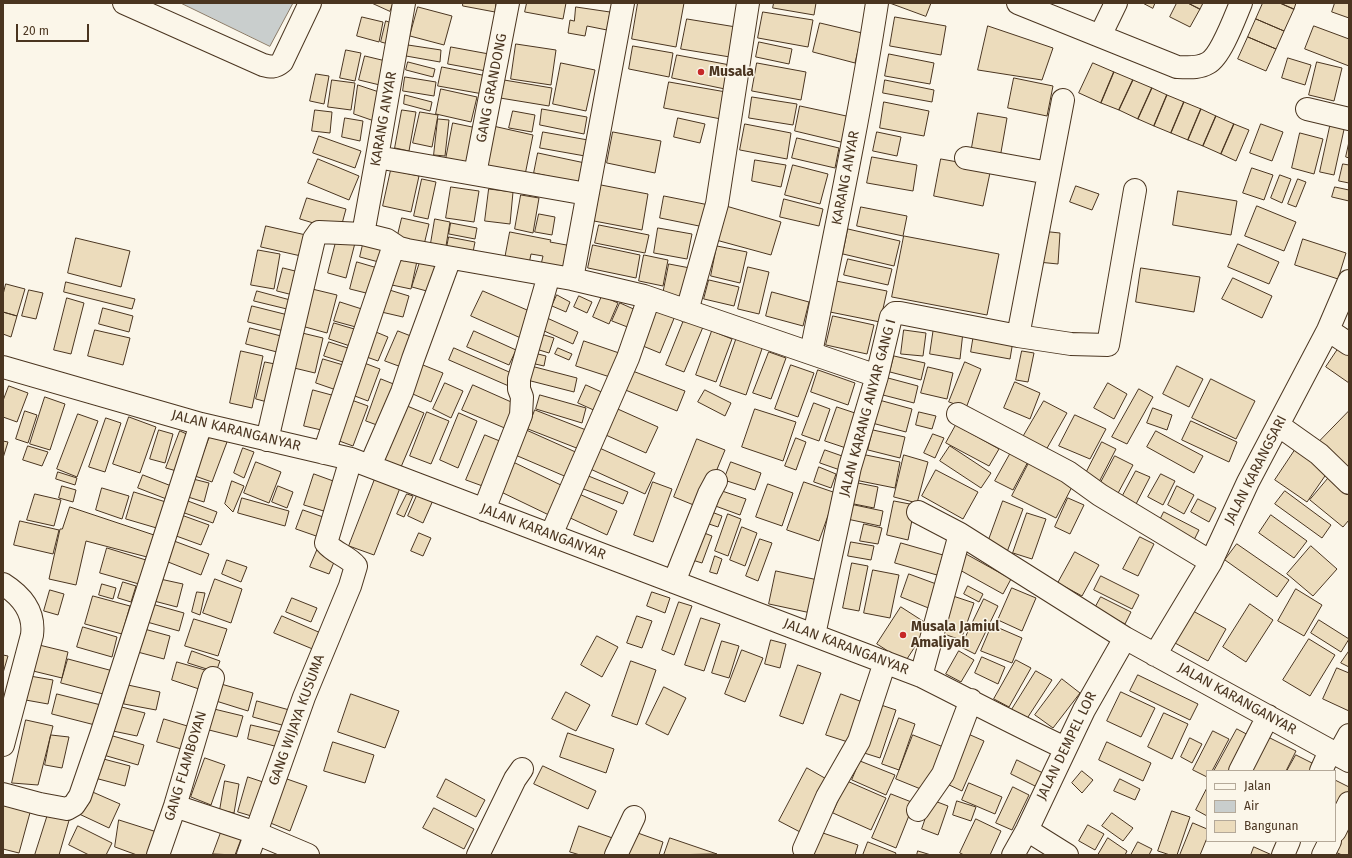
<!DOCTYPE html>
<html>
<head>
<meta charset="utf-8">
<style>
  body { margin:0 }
  #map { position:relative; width:1352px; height:858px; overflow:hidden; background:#fbf6e9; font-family:"Fira Sans",sans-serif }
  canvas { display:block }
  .frame { position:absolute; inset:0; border:4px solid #4a3520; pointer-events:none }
  .legend { position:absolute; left:1206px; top:770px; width:130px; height:72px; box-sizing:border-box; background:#fbf6e9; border:1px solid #b4a999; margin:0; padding:5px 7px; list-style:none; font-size:12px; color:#4a3520 }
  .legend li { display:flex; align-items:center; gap:8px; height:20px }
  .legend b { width:20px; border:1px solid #b4a999 }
  .scale { position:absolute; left:16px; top:24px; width:73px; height:18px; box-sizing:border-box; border:2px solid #4a3520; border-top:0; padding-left:5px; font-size:12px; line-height:14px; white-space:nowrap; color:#4a3520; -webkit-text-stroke:3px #fbf6e9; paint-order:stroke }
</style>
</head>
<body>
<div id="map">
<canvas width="1352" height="858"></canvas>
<div class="frame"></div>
<ul class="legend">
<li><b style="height:5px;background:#fbf6e9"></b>Jalan</li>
<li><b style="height:11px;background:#c9cecd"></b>Air</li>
<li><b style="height:11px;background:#ecdcbc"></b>Bangunan</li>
</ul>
<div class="scale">20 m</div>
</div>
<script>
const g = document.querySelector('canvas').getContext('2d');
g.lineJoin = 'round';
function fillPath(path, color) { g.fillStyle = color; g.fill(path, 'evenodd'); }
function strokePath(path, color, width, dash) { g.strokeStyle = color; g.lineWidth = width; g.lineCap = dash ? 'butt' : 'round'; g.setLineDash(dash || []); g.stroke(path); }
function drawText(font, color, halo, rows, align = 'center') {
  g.font = font + ' "Fira Sans",sans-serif'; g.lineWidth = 3; g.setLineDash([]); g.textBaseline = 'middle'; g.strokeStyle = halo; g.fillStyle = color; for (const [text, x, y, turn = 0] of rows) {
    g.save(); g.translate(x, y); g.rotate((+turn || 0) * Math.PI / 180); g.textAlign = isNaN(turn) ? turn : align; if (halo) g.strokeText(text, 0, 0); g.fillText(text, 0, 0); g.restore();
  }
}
const water = new Path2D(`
  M181 3H293L270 46Z`);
const building = new Path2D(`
  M372 3H393L390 11Z
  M463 3H496L495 12 463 6Z
  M527 3H566L563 19 525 12Z
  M638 3H684L676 47 632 39Z
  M774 3H816L814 15 773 8Z
  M890 3H931L926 16Z
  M1143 3H1155L1153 8Z
  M1177 3H1188L1200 9 1190 27 1170 17Z
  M1188 3H1203L1200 9Z
  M1263 3H1280L1294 9 1284 31 1256 19Z
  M1280 3H1296L1294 9Z
  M1335 3H1349V18L1332 12Z
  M418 7 452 16 444 45 410 36Z
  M576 7 610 12 607 30 587 26 585 36 568 33 570 20 574 21Z
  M763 12 813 20 808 47 758 38Z
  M362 17 383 22 379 42 357 36Z
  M895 17 946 26 941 55 890 46Z
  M687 19 736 27 730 57 681 49Z
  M1256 19 1284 31 1276 49 1248 37Z
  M386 21 397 25 392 45 381 42Z
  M820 23 862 33 855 63 813 52Z
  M988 26 1053 48 1042 80 978 70Z
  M1314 26 1349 39V66L1305 49Z
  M1248 37 1276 49 1266 71 1238 59Z
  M759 42 792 49 789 64 756 57Z
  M516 44 556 50 551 85 511 79Z
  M408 45 441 50 440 62 406 56Z
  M633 46 673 53 669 77 629 69Z
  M451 47 489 54 486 71 448 64Z
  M346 50 361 53 355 81 340 78Z
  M889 54 934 63 930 84 885 76Z
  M677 55 730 65 725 89 672 78Z
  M365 56 390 62 384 86 359 80Z
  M1288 58 1311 65 1305 85 1282 78Z
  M408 62 435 69 433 77 406 70Z
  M1317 62 1342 68 1334 101 1309 95Z
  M561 63 595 70 586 111 553 104Z
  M757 63 806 72 801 100 752 91Z
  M1093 63 1114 72 1101 103 1079 93Z
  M442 67 487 76 483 94 438 86Z
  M1114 72 1133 80 1119 110 1101 103Z
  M316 74 329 76 324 104 310 101Z
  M405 77 436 82 434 96 403 91Z
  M1014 78 1053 86 1047 116 1008 108Z
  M332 80 355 83 351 110 328 107Z
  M504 80 552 88 549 106 500 98Z
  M885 80 934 90 932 102 883 93Z
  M1133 80 1152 88 1138 119 1119 110Z
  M669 82 726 92 721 119 664 108Z
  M358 85 385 94 380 123 354 114Z
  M1152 88 1167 95 1154 126 1138 119Z
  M441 89 477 97 471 122 436 114Z
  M405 95 432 102 430 111 404 104Z
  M1167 95 1184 102 1171 133 1154 126Z
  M752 97 797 104 793 125 749 118Z
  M884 102 929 111 924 136 880 128Z
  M1184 102 1201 109 1188 140 1171 133Z
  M800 106 851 117 845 143 795 131Z
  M542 109 587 117 584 134 540 125Z
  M1201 109 1216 116 1203 146 1188 140Z
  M315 110 332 112 330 133 312 131Z
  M402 110 416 112 409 151 395 148Z
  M513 111 535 115 532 132 509 128Z
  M420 112 438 115 432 147 413 143Z
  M978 113 1007 118 1000 158 971 153Z
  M1216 116 1234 124 1221 154 1203 146Z
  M345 118 363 121 360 141 342 137Z
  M678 118 705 124 700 143 674 137Z
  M438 119 449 120 445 156 434 155Z
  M1331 122 1345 125 1334 175 1320 172Z
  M453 123 477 128 468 169 445 164Z
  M745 124 791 133 787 159 740 150Z
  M1234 124 1249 130 1236 161 1221 154Z
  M1261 124 1283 132 1272 161 1250 153Z
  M493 126 533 135 525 175 485 166Z
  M543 132 588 140 585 156 540 148Z
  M613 132 661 141 655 173 607 163Z
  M877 132 901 137 897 156 873 151Z
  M1300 133 1323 139 1314 174 1292 168Z
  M319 136 361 151 355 168 313 153Z
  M797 138 839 148 835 168 792 158Z
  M1349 142V158L1346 157Z
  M538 153 585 163 580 183 534 173Z
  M872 157 917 165 913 191 867 183Z
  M318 159 359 176 349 200 308 183Z
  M941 159 991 168 983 206 934 196Z
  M755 160 786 165 781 187 752 181Z
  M1343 164 1349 165V183L1339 181Z
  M793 165 828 174 820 204 785 195Z
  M1252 168 1273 175 1264 200 1243 193Z
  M391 170 419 176 411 212 383 206Z
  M1280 175 1291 179 1282 203 1271 198Z
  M422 179 436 182 428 219 414 216Z
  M1298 179 1306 182 1296 207 1288 204Z
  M601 185 648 194 642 230 594 221Z
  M1076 186 1099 194 1092 210 1070 202Z
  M451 187 479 191 474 222 446 218Z
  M1335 187 1349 190V201L1332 197Z
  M489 189 513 192 510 224 485 221Z
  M1178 191 1237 201 1231 235 1173 225Z
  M521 195 539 198 533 233 515 229Z
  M664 196 709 205 704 227 660 218Z
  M307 198 346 209 340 231 300 219Z
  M784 199 823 209 819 226 780 217Z
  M726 206 781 222 771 255 716 240Z
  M1257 206 1296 222 1284 251 1245 236Z
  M861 207 907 216 903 236 857 226Z
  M539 214 555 217 552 235 535 232Z
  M402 218 429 224 423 249 396 243Z
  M435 219 450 222 445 252 430 249Z
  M451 223 477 228 475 239 449 234Z
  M599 225 649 235 645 253 595 243Z
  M266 226 306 235 301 256 261 247Z
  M658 228 692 234 687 259 654 253Z
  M848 229 900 241 894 266 843 254Z
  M1041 231 1060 233 1058 264 1038 262Z
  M510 232 551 240 550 242 572 246 566 274 540 269 543 256 531 254 528 269 504 264Z
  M365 236 391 243 386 264 360 257Z
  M904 236 999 254 987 315 892 297Z
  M449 237 475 242 472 257 446 252Z
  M76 238 130 251 121 287 68 273Z
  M337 238 355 243 346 278 328 273Z
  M1303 239 1346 253 1338 279 1295 265Z
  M1238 244 1279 262 1269 284 1228 267Z
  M593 245 640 255 636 278 588 268Z
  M717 246 747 252 740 283 711 276Z
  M258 250 280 254 274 289 251 285Z
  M644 255 668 260 663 286 639 281Z
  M393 256 417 261 411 289 387 284Z
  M848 259 892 269 888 285 844 275Z
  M357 262 381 269 374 295 350 289Z
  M420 262 441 268 434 293 412 287Z
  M669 264 690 268 685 298 663 294Z
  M748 267 769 272 759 314 738 309Z
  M283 268 303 273 297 296 277 291Z
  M1141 268 1200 277 1194 312 1136 302Z
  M1233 278 1272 296 1262 318 1222 299Z
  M709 280 739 287 734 306 704 299Z
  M836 281 887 291 880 322 830 312Z
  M66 282 135 299 132 309 64 292Z
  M6 284 25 289 17 316 3 312V295Z
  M308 288 337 295 327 333 298 325Z
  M383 288 409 296 403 317 377 311Z
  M29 290 43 293 36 319 22 316Z
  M257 291 294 301 291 310 254 301Z
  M483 291 534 313 523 339 471 316Z
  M772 292 809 302 803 326 766 316Z
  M557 295 570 302 566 312 552 306Z
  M579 296 592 302 587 313 574 307Z
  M602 296 618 303 609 324 593 317Z
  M67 298 84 303 71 354 54 350Z
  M340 302 368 311 363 329 334 321Z
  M620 303 638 311 630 328 612 321Z
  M252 306 292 316 288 332 248 322Z
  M654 307 675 316 660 353 638 344Z
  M103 308 133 316 129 332 99 324Z
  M3 312 17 316 11 337 3 334Z
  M833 316 874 325 867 354 826 345Z
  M547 318 578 332 573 344 542 330Z
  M684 320 703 327 684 372 666 365Z
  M334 323 361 331 356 348 329 339Z
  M934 327 963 332 960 359 930 354Z
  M250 328 281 336 277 352 246 344Z
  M95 330 130 338 123 365 88 356Z
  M371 330 388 337 378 361 361 355Z
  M904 330 926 333 923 356 901 354Z
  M398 331 416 338 404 368 385 361Z
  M474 331 516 350 509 365 467 347Z
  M712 331 732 339 716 382 696 375Z
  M298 332 323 338 315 373 290 367Z
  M541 334 554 338 549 353 536 349Z
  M738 334 764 343 746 395 720 386Z
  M974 334 1013 341 1010 359 971 352Z
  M584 341 622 354 613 378 576 366Z
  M329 342 354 350 349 364 324 356Z
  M1342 343 1349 348V383L1326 367Z
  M454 348 516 375 511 387 449 360Z
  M558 348 572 354 569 360 555 354Z
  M241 351 263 356 252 408 230 403Z
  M1022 351 1034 353 1028 382 1016 380Z
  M769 352 786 358 771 399 753 393Z
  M534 353 546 356 544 366 531 363Z
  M894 356 925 363 921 380 890 372Z
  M323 359 350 367 342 392 316 383Z
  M359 361 380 369 368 401 347 393Z
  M265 362 280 365 271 403 256 399Z
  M965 362 981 369 966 408 949 402Z
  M418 363 443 373 431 402 406 391Z
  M791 365 814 373 798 417 775 409Z
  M531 366 577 378 574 392 527 380Z
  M1177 366 1203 379 1189 407 1163 394Z
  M928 367 953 373 947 399 921 393Z
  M630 370 685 391 677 411 623 389Z
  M818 370 855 383 848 405 811 392Z
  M888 378 918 386 914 403 883 395Z
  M381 379 401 387 385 428 366 421Z
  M1211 379 1255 401 1236 439 1192 418Z
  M1015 382 1040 393 1030 419 1004 408Z
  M445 383 463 391 451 418 433 409Z
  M1108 383 1127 394 1114 419 1094 408Z
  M473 385 518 405 507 429 462 410Z
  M586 385 606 394 598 412 578 403Z
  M9 386 28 393 17 422 3 417V401Z
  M1139 389 1153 397 1127 444 1112 437Z
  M313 390 339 397 330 432 304 426Z
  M705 390 731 403 725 416 698 402Z
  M540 395 586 408 582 423 536 409Z
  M45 397 65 404 50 450 30 444Z
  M346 398 368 406 353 446 331 438Z
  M879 400 912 409 906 432 872 423Z
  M1044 401 1067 413 1046 450 1023 437Z
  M400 403 424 413 398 474 374 464Z
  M814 403 830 409 819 441 802 435Z
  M611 406 658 427 646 453 599 432Z
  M837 407 858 414 846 448 825 441Z
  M1153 408 1172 415 1167 430 1147 423Z
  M755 409 796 422 783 461 742 447Z
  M535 410 586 430 579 449 528 429Z
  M25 411 37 415 28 443 16 439Z
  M1349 411V466L1347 469 1319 442Z
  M427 412 449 421 431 464 410 456Z
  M919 412 936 416 932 429 916 425Z
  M459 413 477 421 458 468 440 460Z
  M78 414 98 421 77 477 57 469Z
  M1075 415 1106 429 1090 459 1059 446Z
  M129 417 156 427 140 473 113 464Z
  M106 418 121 423 105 472 89 467Z
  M1191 421 1237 442 1229 462 1182 440Z
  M956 425 999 449 989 466 946 443Z
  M524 429 580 454 569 478 513 454Z
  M159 430 173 434 165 463 150 459Z
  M873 430 905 437 900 458 868 450Z
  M180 431 191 436 180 472 166 468Z
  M1156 431 1203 456 1194 473 1147 447Z
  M933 434 944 438 935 458 924 453Z
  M485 435 507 444 488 488 466 480Z
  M210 436 227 442 212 482 195 476Z
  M796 438 806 442 796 470 785 466Z
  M697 439 725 450 701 508 674 497Z
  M3 441 8 442 3 458Z
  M1102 442 1116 449 1098 484 1084 477Z
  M28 446 48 452 42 466 23 460Z
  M595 446 655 473 645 494 586 467Z
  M950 446 991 473 981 488 940 461Z
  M1014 447 1031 456 1013 490 995 481Z
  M243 448 254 452 244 478 234 473Z
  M825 450 845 457 840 470 820 463Z
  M1295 450 1327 473 1307 502 1275 480Z
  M861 454 900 462 895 488 855 480Z
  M904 455 928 462 917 503 894 497Z
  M1115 456 1133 465 1116 497 1098 488Z
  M1032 457 1076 479 1056 518 1012 496Z
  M511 461 565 487 551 516 497 490Z
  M256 462 281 472 269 503 244 493Z
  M731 462 761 473 755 490 724 480Z
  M819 467 836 474 831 488 814 482Z
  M936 470 978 492 963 519 922 496Z
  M1136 471 1150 477 1135 506 1121 499Z
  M58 472 77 478 75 485 56 479Z
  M314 474 336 482 327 512 304 505Z
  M1161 474 1175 481 1163 505 1148 497Z
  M143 475 174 487 169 500 138 488Z
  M586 475 628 492 623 504 581 488Z
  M1331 475 1349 489V520L1343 527 1310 500Z
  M193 479 209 483 204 502 188 497Z
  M375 479 400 488 374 555 349 546Z
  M232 481 244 486 233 512 225 504Z
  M653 482 672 489 653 542 634 535Z
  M804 482 836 493 819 541 787 530Z
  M853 482 878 487 874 508 849 503Z
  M768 484 793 493 782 526 756 517Z
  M62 486 76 490 73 502 59 498Z
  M278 486 293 492 287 508 272 502Z
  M1177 486 1194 495 1184 514 1168 505Z
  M102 488 129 496 122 519 96 510Z
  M716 489 746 499 740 515 710 504Z
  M419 491 434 498 423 523 408 516Z
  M1285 491 1331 525 1322 538 1275 504Z
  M134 492 169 503 160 529 126 519Z
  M577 493 617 511 607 535 566 516Z
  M35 494 61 500 54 526 27 520Z
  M407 494 413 496 404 517 397 514Z
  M180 498 217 512 213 523 176 510Z
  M242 498 289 511 285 526 238 513Z
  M1068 498 1084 505 1070 534 1055 527Z
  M1198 499 1216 508 1209 522 1191 512Z
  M894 501 915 505 908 540 887 535Z
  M1003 501 1023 509 1007 552 987 545Z
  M850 504 883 511 880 526 847 519Z
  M70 507 154 535 147 557 86 541 76 585 49 579 60 529H62Z
  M704 509 722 516 718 527 700 521Z
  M303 510 326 518 319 537 296 529Z
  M173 512 209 525 201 545 168 533Z
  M1164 512 1199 530 1192 544 1157 526Z
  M1027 513 1046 519 1032 559 1013 553Z
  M728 514 741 519 728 556 715 551Z
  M1271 515 1307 541 1294 558 1259 533Z
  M20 521 59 530 53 554 14 545Z
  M864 524 882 528 878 544 860 541Z
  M742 527 757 533 745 566 730 560Z
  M699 531 712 536 702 563 689 559Z
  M419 533 431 538 423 556 411 551Z
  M1140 537 1154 544 1138 576 1123 569Z
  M166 538 209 554 201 575 158 558Z
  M760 539 772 543 758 581 746 576Z
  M851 542 874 546 871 560 848 556Z
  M901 543 943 555 937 575 895 563Z
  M1237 544 1289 580 1277 597 1225 560Z
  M1311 546 1337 569 1313 596 1287 574Z
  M107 548 146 560 139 584 100 573Z
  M318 548 337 555 329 574 310 567Z
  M1075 552 1099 565 1082 596 1058 583Z
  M966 554 1011 579 1003 594 958 569Z
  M715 556 722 559 717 574 710 572Z
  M227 560 247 567 241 582 222 574Z
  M852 563 868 566 859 611 843 608Z
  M873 570 899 575 890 618 864 613Z
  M776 571 818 580 811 613 769 604Z
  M909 574 939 585 931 609 901 597Z
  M1101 576 1139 595 1132 609 1094 590Z
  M160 579 183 584 177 607 154 601Z
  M215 579 242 589 231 623 203 613Z
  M123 582 136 586 131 602 118 598Z
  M102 584 116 588 113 599 99 595Z
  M968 586 983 594 979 602 964 594Z
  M1012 588 1036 598 1022 631 998 620Z
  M1296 589 1322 605 1304 636 1278 621Z
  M50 590 64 594 58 615 44 611Z
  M197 592 205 593 200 615 192 612Z
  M652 592 670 598 665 613 647 606Z
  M93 596 130 606 122 634 85 624Z
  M953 596 974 603 961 640 941 633Z
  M1101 597 1131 612 1125 624 1095 608Z
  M292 598 317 608 311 622 286 612Z
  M984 599 998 606 975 654 961 647Z
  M679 602 692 606 674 655 662 650Z
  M152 604 184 613 179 631 147 622Z
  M1250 604 1273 620 1246 662 1223 647Z
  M901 607 929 625 905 662 877 644Z
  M1193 611 1226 629 1208 661 1175 643Z
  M282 616 323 634 315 650 274 633Z
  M637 616 652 621 642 648 627 643Z
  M701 618 720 624 704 671 685 665Z
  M194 619 227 629 218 656 185 646Z
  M1319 620 1349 639 1341 652 1311 633Z
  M992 625 1022 638 1012 663 981 651Z
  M83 627 117 637 112 657 77 647Z
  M137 627 170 636 164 659 130 650Z
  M597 636 618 647 602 677 581 665Z
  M1309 639 1335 655 1310 696 1283 680Z
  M771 640 786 644 780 668 765 664Z
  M722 641 739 646 729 678 712 673Z
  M35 644 68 652 62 678 29 670Z
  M742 650 763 658 745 702 725 694Z
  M192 651 220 661 216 672 188 663Z
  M959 651 974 660 961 682 946 674Z
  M1349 651V667L1341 663Z
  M3 655 8 656 3 673Z
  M982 657 1005 667 998 684 975 673Z
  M68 659 113 671 107 695 61 683Z
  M1016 660 1031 668 1009 707 994 699Z
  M631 661 656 670 637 725 612 716Z
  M177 662 205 670 199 689 172 680Z
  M798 665 821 673 803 724 780 716Z
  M1337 668 1349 673V711L1323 699Z
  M1036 671 1052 680 1026 720 1011 711Z
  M24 675 53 680 48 704 20 699Z
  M1138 675 1198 704 1190 720 1130 691Z
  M1062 679 1080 693 1053 728 1035 715Z
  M221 684 253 693 248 711 216 701Z
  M128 685 160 692 156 710 124 704Z
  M664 687 686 698 668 735 646 724Z
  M566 692 590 705 576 731 552 719Z
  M1121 692 1155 708 1141 737 1107 721Z
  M57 694 101 705 95 725 52 714Z
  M351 694 399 711 385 748 338 732Z
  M841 694 865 703 851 743 826 735Z
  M257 701 293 711 289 727 253 717Z
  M878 704 896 710 880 758 861 752Z
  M114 705 145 713 137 736 108 730Z
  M214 709 243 716 237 737 209 730Z
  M1164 713 1188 724 1172 759 1148 747Z
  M899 718 915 724 899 770 882 764Z
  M164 719 194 728 188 751 157 742Z
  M26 720 53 726 38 785 12 783Z
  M251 725 286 733 282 748 248 739Z
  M1237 729 1254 738 1235 771H1214Z
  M1213 731 1229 739 1212 771H1207V777L1193 770Z
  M568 733 614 749 606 773 560 757Z
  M966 733 984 741 962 791 945 783Z
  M106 734 144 745 138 765 100 754Z
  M51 735 69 737 62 768 45 765Z
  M913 735 946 748 928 792 896 779Z
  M1264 735 1296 751 1286 771H1245Z
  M1190 738 1202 744 1192 763 1181 757Z
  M333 742 374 755 365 783 324 771Z
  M1107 742 1151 763 1143 781 1099 760Z
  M1296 755 1320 767 1318 771H1287Z
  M96 757 130 766 125 786 91 777Z
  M205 758 225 765 211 805 191 797Z
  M1017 760 1043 773 1037 787 1011 774Z
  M860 761 895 775 886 795 852 780Z
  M543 766 596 791 588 809 534 784Z
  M807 768 830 781 802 833 779 821Z
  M1082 771 1093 780 1082 793 1072 783Z
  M248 777 269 784 258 818 238 812Z
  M284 778 307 786 290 831 268 822Z
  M446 779 485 800 476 817 437 797Z
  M1120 779 1140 789 1135 800 1114 791Z
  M1335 780 1349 787V792L1335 820Z
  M225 781 239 784 234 813 220 810Z
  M847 781 886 798 871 830 833 813Z
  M969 783 1002 797 995 814 962 800Z
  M1013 787 1029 795 1012 830 996 823Z
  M1207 788V816L1196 810Z
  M88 790 120 804 109 828 77 813Z
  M891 794 914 803 896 848 872 838Z
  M932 800 948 806 938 835 922 829Z
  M957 801 976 807 971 821 953 815Z
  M3 802 31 809 19 853 3 849Z
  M434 808 474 829 464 849 423 828Z
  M49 811 70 817 59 855H35Z
  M1172 811 1190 817 1177 855H1170L1158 851Z
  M1112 813 1133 828 1123 841 1102 826Z
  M976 819 1001 831 990 855H964L960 853Z
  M119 820 160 833 153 855H137L115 847Z
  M1193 823 1207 829V838L1200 855H1180Z
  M1088 825 1104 834 1095 850 1079 841Z
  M78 826 112 843 106 855H89L69 845Z
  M579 826 618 840 613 855H580L570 852Z
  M223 827 243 834 235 855 213 854Z
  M1344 829 1349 831V855H1342L1333 851Z
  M635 832 663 842 659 855H626Z
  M820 832 858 845 855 855H812Z
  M670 838 717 854 664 855Z
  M1108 838 1127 851 1125 855H1098Z
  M868 842 896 853 895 855H863Z
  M1138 842 1152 849 1149 855H1131Z
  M1254 847 1272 855H1251Z
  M918 851 931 855H917Z`);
const minor = new Path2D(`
  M124 3 263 65C271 67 275 68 282 62L310 3
  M1018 3 1177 67C1187 67 1198 69 1208 63 1221 56 1235 17 1241 3
  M1100 36 1116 3
  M1307 109 1349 119
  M377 157 587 194
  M966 158 1049 173
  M475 174 508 3
  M363 234 377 157 404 3
  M572 279 623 3
  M687 311 717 204 748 3
  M1328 330 1349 344
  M1018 336 1063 100
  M811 353C834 237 859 120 877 3
  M3 367 201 424 351 459 921 676C969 700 1016 725 1065 748
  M958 414 1068 472 1100 495 1211 562
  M1278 425 1319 454 1349 483
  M267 440 314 239 319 232 363 234 387 240 399 248 407 250 572 279 644 296 877 376
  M324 453 394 245
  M370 466 402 392 413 359 450 258
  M484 510 521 415 522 397 519 389V379L549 275
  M918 512 960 534 1125 638 1349 761
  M551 535 628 358 649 298
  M674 582 709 494 716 481
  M3 584C22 596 35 612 32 635L3 745
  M814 635 850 467 877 376 891 317 895 313H900L1018 336 1071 344 1108 345 1135 190
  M1155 655 1211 562 1248 482 1328 330 1349 281
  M921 676 960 534
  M1338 755 1349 735
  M1240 771 1268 716
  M1321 771 1330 751
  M3 794 40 804 67 809 74 805 80 796 101 735 201 424
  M175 806 256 833 308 855
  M918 810 943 774 971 700
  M1027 830 1067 855
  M1335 831 1349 803
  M804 849 827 797 859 741 885 662
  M158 855 175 806 213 678
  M248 855 304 697 350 586 356 566C348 556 334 553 326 543L351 459
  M478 855 515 779 522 769
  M616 855 634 817
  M1013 855 1027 830 1084 710 1125 638
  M1283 855 1289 841
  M1323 855 1330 841`);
const markers = [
  [701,72,4,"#c62828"],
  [903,635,4,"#c62828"]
];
const poiNames = [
  ["Musala",709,72],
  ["Musala Jamiul",911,627],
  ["Amaliyah",911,643]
];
const streetNames = [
  ["GANG GRANDONG",492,88,-79],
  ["KARANG ANYAR",384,119,-80],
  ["KARANG ANYAR",846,178,-79],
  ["JALAN KARANG ANYAR GANG I",868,408,-75],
  ["JALAN KARANGANYAR",236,431,14],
  ["JALAN KARANGSARI",1256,470,-63],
  ["JALAN KARANGANYAR",543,532,21],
  ["JALAN KARANGANYAR",846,647,21],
  ["JALAN KARANGANYAR",1237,699,29],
  ["GANG WIJAYA KUSUMA",297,720,-70],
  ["JALAN DEMPEL LOR",1067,746,-64],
  ["GANG FLAMBOYAN",186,766,-73]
];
fillPath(water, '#c9cecd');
strokePath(water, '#887966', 1);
fillPath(building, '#ecdcbc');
strokePath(building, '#4a3520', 1);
strokePath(minor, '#4a3520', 24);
strokePath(minor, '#fbf6e9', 22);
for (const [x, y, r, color] of markers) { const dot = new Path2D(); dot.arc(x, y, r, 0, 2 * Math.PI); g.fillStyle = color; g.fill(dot); strokePath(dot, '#fbf6e9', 1.5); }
drawText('bold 14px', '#4a3520', '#fbf6e9', poiNames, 'left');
drawText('14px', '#4a3520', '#fbf6e9', streetNames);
</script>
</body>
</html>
